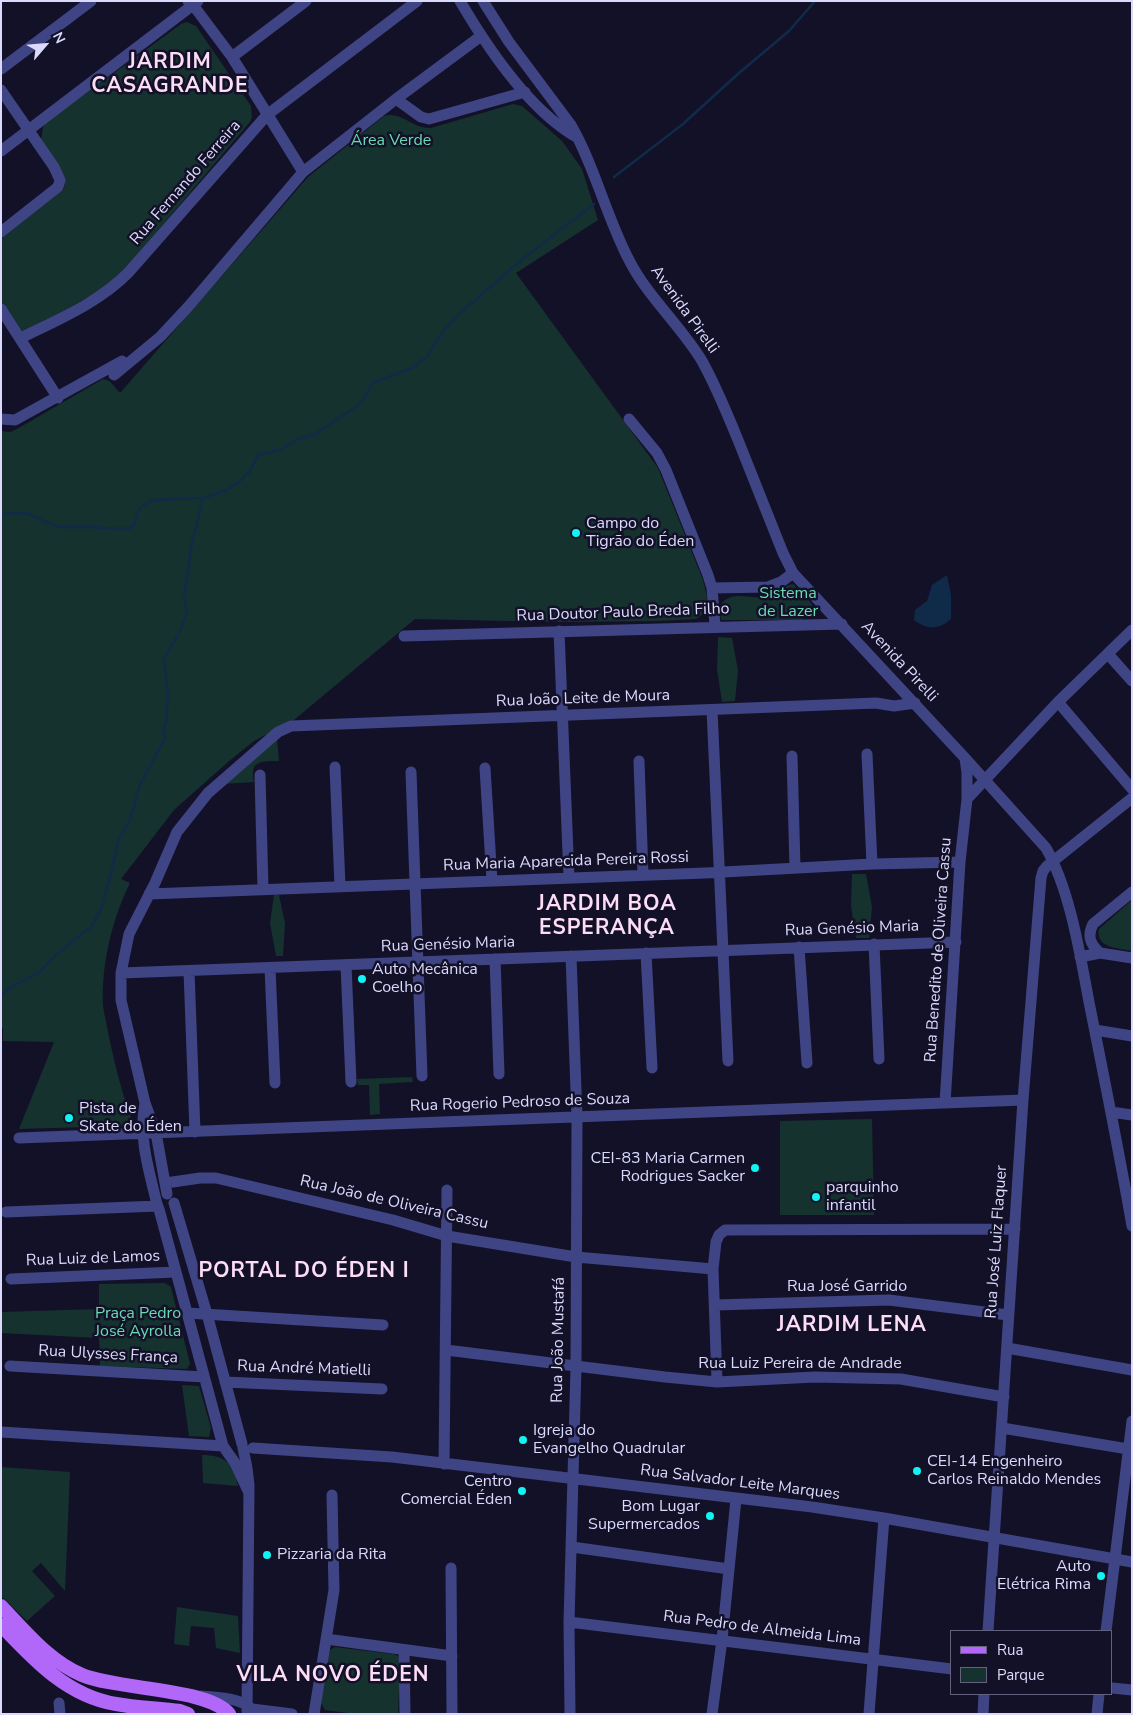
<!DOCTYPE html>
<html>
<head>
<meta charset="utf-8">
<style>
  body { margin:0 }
  #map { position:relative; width:1133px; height:1715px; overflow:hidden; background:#131128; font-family:"Nunito Sans",sans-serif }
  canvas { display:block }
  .frame { position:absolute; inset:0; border:2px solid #dbdafd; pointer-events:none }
  .legend { position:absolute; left:950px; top:1630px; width:162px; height:65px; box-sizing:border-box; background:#131128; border:1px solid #63617d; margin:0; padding:6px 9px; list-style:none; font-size:15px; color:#dbdafd }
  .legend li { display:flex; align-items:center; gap:10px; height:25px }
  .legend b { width:25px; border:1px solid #63617d }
  .north { position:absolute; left:20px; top:20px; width:50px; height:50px; -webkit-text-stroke:4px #131128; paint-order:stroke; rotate:63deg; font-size:14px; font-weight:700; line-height:20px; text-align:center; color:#dbdafd }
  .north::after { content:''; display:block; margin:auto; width:18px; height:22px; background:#dbdafd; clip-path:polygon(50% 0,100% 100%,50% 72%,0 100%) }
</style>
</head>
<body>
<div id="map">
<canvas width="1133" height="1715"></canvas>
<div class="frame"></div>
<ul class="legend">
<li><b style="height:6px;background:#b167f7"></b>Rua</li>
<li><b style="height:14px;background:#15322e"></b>Parque</li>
</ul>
<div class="north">N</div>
</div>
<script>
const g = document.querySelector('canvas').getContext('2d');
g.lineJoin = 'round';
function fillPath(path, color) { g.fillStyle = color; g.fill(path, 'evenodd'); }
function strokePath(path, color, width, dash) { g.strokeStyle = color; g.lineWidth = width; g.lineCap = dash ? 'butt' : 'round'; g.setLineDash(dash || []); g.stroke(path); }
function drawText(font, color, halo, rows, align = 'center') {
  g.font = font + ' "Nunito Sans",sans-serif'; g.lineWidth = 5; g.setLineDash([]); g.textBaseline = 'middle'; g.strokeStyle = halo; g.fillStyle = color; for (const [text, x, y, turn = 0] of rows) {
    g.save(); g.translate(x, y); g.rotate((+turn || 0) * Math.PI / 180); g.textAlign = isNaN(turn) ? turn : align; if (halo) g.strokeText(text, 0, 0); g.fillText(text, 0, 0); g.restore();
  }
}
const green = new Path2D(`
  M187 22 196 26 251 106 252 117 250 122 114 282 29 331 22 332 1 305V239L64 189 65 180 64 176 41 140 43 127 47 122 181 24Z
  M513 104 522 106 562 141 582 169 598 220 516 273 658 468 703 580 707 597 706 612 696 619 658 621 556 622 415 619 294 720 254 741 228 762 174 810 121 879 130 883C112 919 101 965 103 1006 104 1014 107 1024 108 1032 114 1061 121 1090 131 1117L128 1124 120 1126 19 1129 54 1042 3 1041V1028H1V431L10 432 17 429 103 379C112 380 114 387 120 393L308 177 384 116C402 111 412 129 431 128Z
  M793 584 812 604 811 612 802 620H721L719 606C733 588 749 601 767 596 777 593 783 586 793 584Z
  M718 637 732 638 738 670 735 701 722 702 717 669Z
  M277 738 279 761C262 761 249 760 254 782L223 784Z
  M852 874H866L872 907 869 938H856L851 906Z
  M274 895H279L285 923 283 956H276L270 923Z
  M1132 900V951C1118 948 1095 948 1099 929Z
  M412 1077 413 1082 379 1084 380 1114 370 1115 369 1085H358L357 1079Z
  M872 1119 874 1215H780V1121Z
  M165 1283 171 1287 190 1364 187 1369 100 1366 99 1338 1 1333V1312L99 1309V1284Z
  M182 1385 199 1386 211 1428 209 1437 189 1436Z
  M202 1455C225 1455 234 1464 238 1486L203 1483Z
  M1 1467 70 1472 65 1591 41 1563 32 1571 55 1596 27 1621 1 1596Z
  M177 1607 238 1616 240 1653 216 1648 214 1628 191 1626 189 1646 174 1644Z
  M335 1647 393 1654 398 1656 400 1662 398 1714H355L325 1710 321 1703 330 1650Z`);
const water = new Path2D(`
  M947 575 951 595V619C939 630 927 630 914 620L915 610 927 601 932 585Z`);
const stream = new Path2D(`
  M614 177 683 124 739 73 789 31 815 1
  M1 514 26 513 58 527H92L121 529 130 528 135 523 139 509 152 500 203 498 227 490 240 481 250 471 258 455 280 450 298 439 314 435 361 403 373 383 410 369 427 357 441 334 459 314 525 257 594 204
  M1 996 9 988 40 972 56 955 91 927 101 909 111 874 118 841 130 820 140 785 165 738 163 731 166 723 168 694 164 659 180 631 187 612 184 599 191 548 203 498`);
const minor = new Path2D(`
  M188 1 193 5 232 57 303 172
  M460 1C487 47 531 112 578 138
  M483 1 509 42 571 125C595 167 606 216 629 260 647 296 681 326 702 361 716 386 727 413 738 440 753 478 768 515 783 553L793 573 965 758 1046 848C1070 890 1080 954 1089 1002 1104 1077 1119 1151 1132 1226
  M232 57 306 1
  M1 69 91 1
  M1 90 54 167 60 180 58 187 1 232
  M396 99 421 117 429 119 525 92
  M1 151 198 1
  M1 309 58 398
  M21 338C59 319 98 303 128 273L267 115 417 1
  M114 375 160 337 188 307 303 172 396 99 481 36
  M1 419 15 420 122 361
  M629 419 657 453 666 470 708 575 712 588 715 626
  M712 588 768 587 781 582 793 573
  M559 631 569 878
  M404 636 842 624
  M1108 654 1132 681
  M1058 702 1132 789
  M712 710 728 1061
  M867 754 872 864
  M792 756 795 868
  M639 761 643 875
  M335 767 340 886
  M485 768 492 881
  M411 772 422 1076
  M260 775 263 889
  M967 799 1058 702 1132 630
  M149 894 705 873 872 864 960 862
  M874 944 879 1059
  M799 947 807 1063
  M646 953 652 1068
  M1100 953C1090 944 1087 936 1093 924L1132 892
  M1080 957 1100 953 1132 958
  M495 959 499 1074
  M346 965 351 1082
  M270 968 275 1083
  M189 971 195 1132
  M121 973 956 942
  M1095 1030 1132 1036
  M145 1103C138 1136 149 1171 157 1204
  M945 1103 960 862 967 799V773L965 758
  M1111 1112 1132 1115
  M19 1138 1023 1100
  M166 1183 200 1178H216L393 1220 447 1236 576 1257 713 1269
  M167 1194 156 1133 145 1103 121 1000V973L129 934 155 883 177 832 208 793 278 732 291 726 876 703 894 706 915 703
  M174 1203 207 1314 242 1444
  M159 1209 223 1446 235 1463 249 1493
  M6 1212 158 1206
  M11 1279 176 1272
  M715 1305 889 1300 1008 1315
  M187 1313 383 1325
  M1007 1348 1132 1370
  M446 1350 665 1377 717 1382 815 1377 901 1379 1004 1397
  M10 1366 204 1377
  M225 1382 382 1389
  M717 1382 713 1269 716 1242 719 1235 725 1230 1015 1229
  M1002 1428 1128 1449
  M1 1432 223 1446
  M243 1448 247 1468 249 1485 247 1714
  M253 1448 392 1457 812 1507 884 1518 1132 1562
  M444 1464 447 1190
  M572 1547 729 1569
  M451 1568 452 1714
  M569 1622 952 1669
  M988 1631 1023 1100 1041 878 1043 871 1047 866 1132 798
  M1106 1631 1132 1421
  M326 1639 452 1656
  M404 1650 405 1714
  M1112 1688 1132 1690
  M201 1696C217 1697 240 1698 252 1709L292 1714
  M59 1703 60 1714
  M314 1714 334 1590 332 1495
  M570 1714 569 1622 576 1367 577 1117 571 956
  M712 1714 722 1640 736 1499
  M869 1714 884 1518
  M983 1714 984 1694
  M1097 1714 1099 1694`);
const major = new Path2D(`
  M1 1606C26 1632 49 1661 82 1675 118 1690 208 1688 229 1714
  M1 1625C33 1659 67 1696 116 1704 137 1708 159 1708 180 1711L188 1714`);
const markers = [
  [576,533,5,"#11f3f0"],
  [362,979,5,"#11f3f0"],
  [69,1118,5,"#11f3f0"],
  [755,1168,5,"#11f3f0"],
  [816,1197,5,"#11f3f0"],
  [523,1440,5,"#11f3f0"],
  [917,1471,5,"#11f3f0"],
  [522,1491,5,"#11f3f0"],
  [710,1516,5,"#11f3f0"],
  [267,1555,5,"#11f3f0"],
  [1101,1576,5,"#11f3f0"]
];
const parkNames = [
  ["Área Verde",391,141],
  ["Sistema",788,594],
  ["de Lazer",788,612],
  ["Praça Pedro",138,1314],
  ["José Ayrolla",138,1332]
];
const streetNames = [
  ["Rua Fernando Ferreira",186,183,-49],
  ["Avenida Pirelli",684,310,54],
  ["Rua Doutor Paulo Breda Filho",623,613,-2],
  ["Avenida Pirelli",899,662,47],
  ["Rua João Leite de Moura",583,699,-2],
  ["Rua Maria Aparecida Pereira Rossi",566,862,-2],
  ["Rua Genésio Maria",852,929,-2],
  ["Rua Genésio Maria",448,945,-2],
  ["Rua Benedito de Oliveira Cassu",939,950,-86],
  ["Rua Rogerio Pedroso de Souza",520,1103,-2],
  ["Rua João de Oliveira Cassu",394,1203,13],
  ["Rua José Luiz Flaquer",997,1242,-86],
  ["Rua Luiz de Lamos",93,1259,-2],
  ["Rua José Garrido",847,1287],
  ["Rua João Mustafá",559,1340,-89],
  ["Rua Ulysses França",108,1355,3],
  ["Rua Luiz Pereira de Andrade",800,1364],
  ["Rua André Matielli",304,1369,2],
  ["Rua Salvador Leite Marques",740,1483,7],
  ["Rua Pedro de Almeida Lima",762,1629,7]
];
const poiNames = [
  ["Campo do",586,524],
  ["Tigrão do Éden",586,542],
  ["Auto Mecânica",372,970],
  ["Coelho",372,988],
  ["Pista de",79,1109],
  ["Skate do Éden",79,1127],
  ["CEI-83 Maria Carmen",745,1159,"right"],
  ["Rodrigues Sacker",745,1177,"right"],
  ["parquinho",826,1188],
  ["infantil",826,1206],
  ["Igreja do",533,1431],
  ["Evangelho Quadrular",533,1449],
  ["CEI-14 Engenheiro",927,1462],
  ["Carlos Reinaldo Mendes",927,1480],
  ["Centro",512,1482,"right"],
  ["Comercial Éden",512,1500,"right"],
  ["Bom Lugar",700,1507,"right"],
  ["Supermercados",700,1525,"right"],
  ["Pizzaria da Rita",277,1555],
  ["Auto",1091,1567,"right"],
  ["Elétrica Rima",1091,1585,"right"]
];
const districtNames = [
  ["JARDIM",170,63],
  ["CASAGRANDE",170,87],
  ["JARDIM BOA",607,905],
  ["ESPERANÇA",607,929],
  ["PORTAL DO ÉDEN I",304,1272],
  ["JARDIM LENA",852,1326],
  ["VILA NOVO ÉDEN",333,1676]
];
fillPath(green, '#15322e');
fillPath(water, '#102b49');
strokePath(stream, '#102b49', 2.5);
strokePath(minor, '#3f4485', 11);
strokePath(major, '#b167f7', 14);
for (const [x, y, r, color] of markers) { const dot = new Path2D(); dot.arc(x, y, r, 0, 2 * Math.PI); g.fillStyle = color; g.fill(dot); strokePath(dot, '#131128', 2); }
drawText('16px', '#69dbb2', '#131128', parkNames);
drawText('16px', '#dbdafd', '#131128', streetNames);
drawText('16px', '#dbdafd', '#131128', poiNames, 'left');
g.letterSpacing = '1px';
drawText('bold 21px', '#fddcf5', '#131128', districtNames);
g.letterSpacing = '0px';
</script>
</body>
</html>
